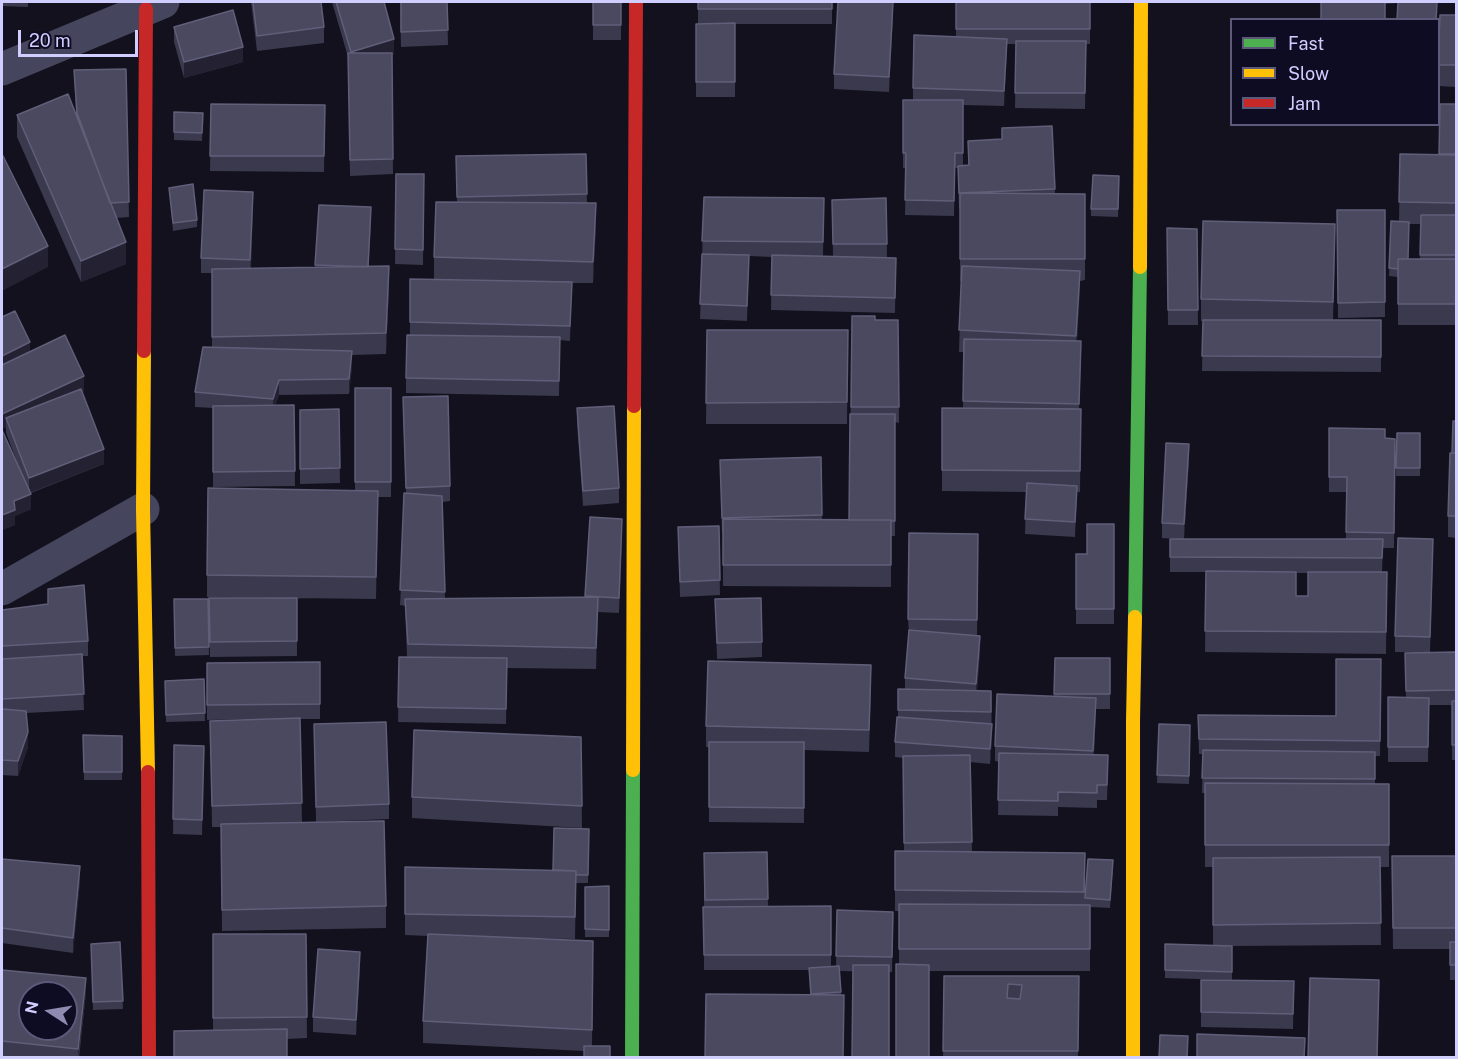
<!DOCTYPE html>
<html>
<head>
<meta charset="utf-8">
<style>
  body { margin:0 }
  #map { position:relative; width:1458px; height:1059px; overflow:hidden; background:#12111d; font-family:"Public Sans",sans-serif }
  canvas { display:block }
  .frame { position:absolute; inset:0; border:3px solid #d0cdff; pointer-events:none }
  .legend { position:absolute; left:1230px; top:18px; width:210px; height:108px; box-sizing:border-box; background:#0e0c22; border:2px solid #5c597a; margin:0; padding:8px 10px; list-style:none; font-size:18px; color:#d0cdff }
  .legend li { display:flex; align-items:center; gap:12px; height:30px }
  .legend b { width:30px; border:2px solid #5c597a }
  .north { position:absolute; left:18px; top:981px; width:60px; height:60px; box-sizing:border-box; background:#0e0c22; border:2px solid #5c597a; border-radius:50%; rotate:282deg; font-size:16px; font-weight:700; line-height:24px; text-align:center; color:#d0cdff }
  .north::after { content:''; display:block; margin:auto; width:21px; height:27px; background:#8e8bb0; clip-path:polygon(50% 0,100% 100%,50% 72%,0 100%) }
  .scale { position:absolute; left:18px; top:30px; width:120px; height:27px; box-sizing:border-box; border:3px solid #d0cdff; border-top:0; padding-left:8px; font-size:18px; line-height:21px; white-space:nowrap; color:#d0cdff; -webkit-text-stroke:4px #0e0c22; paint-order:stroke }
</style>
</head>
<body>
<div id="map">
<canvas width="1458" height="1059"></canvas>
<div class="frame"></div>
<ul class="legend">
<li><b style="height:8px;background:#4caf50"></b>Fast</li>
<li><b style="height:8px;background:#ffc107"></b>Slow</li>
<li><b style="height:8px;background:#c62828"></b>Jam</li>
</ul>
<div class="north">N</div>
<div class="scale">20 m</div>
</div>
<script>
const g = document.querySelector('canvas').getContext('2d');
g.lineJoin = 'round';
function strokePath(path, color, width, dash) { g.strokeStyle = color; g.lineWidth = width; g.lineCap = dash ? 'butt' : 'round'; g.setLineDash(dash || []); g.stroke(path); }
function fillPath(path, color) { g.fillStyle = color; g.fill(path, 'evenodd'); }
const street = new Path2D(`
  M2 69 163 2
  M2 589 143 509`);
const fast = new Path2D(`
  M1135 617 1140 267
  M632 1058 633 770`);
const slow = new Path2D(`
  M1140 267 1141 2
  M144 351 143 509 148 772
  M633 770 634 406
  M1133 1058V721L1135 617`);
const jam = new Path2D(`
  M144 351 146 9
  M634 406 636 2
  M148 772 149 1058`);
const wall = new Path2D(`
  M2 2H28V7L2 6Z
  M251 2H321L324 27V43L257 51Z
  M332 2H384L394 54 392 55 393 174 350 176 348 57Z
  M400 2H447L448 45 401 47Z
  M593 2H621V40H593Z
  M698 2H832V24H735V97H696V24H698Z
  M956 2H1090V44H1086L1085 109 1015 108 1016 44H1007L1004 106 963 105V165H968V141L1002 139 1052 126 1055 194H1085V280L1080 281 1077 341 1081 363 1079 409H1081L1080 492H1077L1075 537 1025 534 1026 492 942 491V408H963L964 352H959L961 281H960V208L959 209 958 168H955L954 216 905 215 906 168H903V100H913V88L956 37Z
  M1321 2H1397V3L1385 4Z
  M893 15 889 92 834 89V74Z
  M1456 15V87L1438 86V59Z
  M174 27 243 62 184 78 174 42Z
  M126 69 129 217 116 218 126 264 81 282 17 137V115H76L74 70Z
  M211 104 325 105 324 172 210 171Z
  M1456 104V325H1398V277L1389 276 1391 221H1399L1400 154H1439ZM1409 224H1421L1420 259H1408Z
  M174 112 203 113 202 141 174 140Z
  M586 154 587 203 596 225 593 283H572L570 341 560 340 559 396 406 393V378L410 335V279L515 281 434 279V257L457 202 456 156Z
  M396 174H424L423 265 395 264Z
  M1119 176 1118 217 1091 216V209Z
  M169 188 197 220V227L173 231Z
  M704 197 824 198 823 256H833L832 200 886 198 887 258H896L895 313 771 310 772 257 749 256 747 321 700 319Z
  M319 205 371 223 368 267 389 288 386 354 352 355V366L349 394 279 395 275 405H294L295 486 213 487V408L195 407V392L212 347V273H201V258L253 207 251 268 315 267Z
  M1337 210H1385V317L1338 318Z
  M1167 228 1197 229 1198 325H1168Z
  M1335 246 1333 320H1381V372L1202 371 1203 321H1201V299Z
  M852 316 875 320H898L899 423 895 422V536H891V587L723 586V533H722L720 460 821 457 822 520H849Z
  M707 330H848L847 424H706Z
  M30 352 84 391 82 392 104 464 31 493V509L15 516V525L2 530V430L20 470 6 433V427L2 429Z
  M355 388H391V497H378L376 599 207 597V575L355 491Z
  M577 408 619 488V503L583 506 577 423Z
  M339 409 340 483 300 484V410Z
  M403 412 450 486V501L442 502 445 599 585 597 590 517 622 534 619 613 598 612 596 669 507 668 506 724 398 722 399 657H407L405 606 400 605 406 493Z
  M1456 421V538L1448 537V516L1452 453Z
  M1329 428 1385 438 1395 439 1394 548H1383L1382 572H1387L1386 654 1205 652 1206 572H1170V539H1177L1162 538V523L1189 459 1184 539H1346V492H1329ZM1296 573H1308V596H1296Z
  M1397 433H1420V476H1396Z
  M1114 524V624H1076V554H1087Z
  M719 526 720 595 680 597 678 527Z
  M978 534 977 636 980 651 977 691H991L992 739 990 764 970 762 972 852 1085 853V905V898L1113 868 1110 908 1090 907V971H929L899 964V911H895V851H904L903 758 895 757V742L898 717V689L905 690V678L909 634 908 619Z
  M1433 554 1430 652H1395V636Z
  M209 598H297V656L210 657Z
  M174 599H208L209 655 175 656Z
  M715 599 762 642V657L717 659Z
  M2 610 88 641V656H82L84 710 26 713 28 747 18 776 2 775Z
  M1456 652V760H1452V705H1429L1428 762H1388V697H1406L1405 653Z
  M1055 658H1110V709H1096L1094 755 1108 770 1107 800H1097V808L1058 807V816L998 815 999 762 995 761V746L1054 696Z
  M1381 659 1380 756H1375V784L1389 806V867H1380L1381 945 1232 946V980L1165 978V944L1213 946V867H1205V793H1202L1203 754H1199L1198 715 1336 716Z
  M320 662V719H300L302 823 386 906V928L222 931 221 827H212L210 721 261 719 207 720V663Z
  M204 679 205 721 166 722 165 681Z
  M871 687 869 752 804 750V823L709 822V747H706V726Z
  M314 724 389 804V819L316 822Z
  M1159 724 1190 725 1189 784 1157 783Z
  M83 735 122 736V780H84Z
  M581 737 582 828 412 818V797Z
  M174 745 204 746 202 835 173 834Z
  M589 829 588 883H576L575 939 516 938 593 941 592 1046 584 1051 423 1043V1021L428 936 405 935V867L553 870Z
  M767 852 768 906H831V967H836L837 910 893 927 892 972 840 971 841 995H810L809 970H704V853Z
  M1392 856H1456V980H1450V949H1393Z
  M2 859 80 881 73 953 2 943Z
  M609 886V937H585V887Z
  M213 934H306L307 1038 287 1039 213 1030Z
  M120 942 123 1009 93 1010 91 944Z
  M360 967 356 1035 313 1032V1017Z
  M2 970 86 993 79 1058H14L2 1056Z
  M944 976H1079L1078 1058H943Z
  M1201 980 1294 981 1293 1029 1201 1027Z`);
const shadedWall = new Path2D(`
  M893 2V15L889 92V77Z
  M394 39V54L351 67V52Z
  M1007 39V54L1004 106V91Z
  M243 47V62L184 78V62Z
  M253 192V207L250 275V260Z
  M596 203V225L593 283V262Z
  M371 207V223L367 283V268Z
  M126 242V264L81 282V261Z
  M48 246V267L2 291V269Z
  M389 266V288L386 354V333Z
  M1080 271V293L1076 357V336Z
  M30 342V357L2 371V356Z
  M352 351V366L349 394V379Z
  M84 376V391L9 426 6 418V427L2 429V414Z
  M279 380V395L273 414V399Z
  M1189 444V459L1184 539V524Z
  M104 449V464L29 493V478Z
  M31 494V509L15 516V525L2 530V515L14 501Z
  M622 519V534L619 613V598Z
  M598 597V618L596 669V648Z
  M980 636V651L976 699V684Z
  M1096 698V713L1093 766V751Z
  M992 724V739L990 764V749Z
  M28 732V747L18 776V761Z
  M80 866V881L73 953V938Z
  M360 952V967L356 1035V1020Z
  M86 978V993L78 1058V1049Z`);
const building = new Path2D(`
  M253 2H321L324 27 257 36Z
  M336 2H384L394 39 351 52Z
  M401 2H447L448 30 401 32Z
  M593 2H621V25H593Z
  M698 2H832V9H698Z
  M838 2H893L889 77 834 74Z
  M956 2H1090V29H956Z
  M1321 2H1385V20H1321Z
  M1398 2H1437L1436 20H1397Z
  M233 10 243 47 184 62 174 27Z
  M1440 15H1456V65H1438Z
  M735 23V82H696V24Z
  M914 35 1007 39 1004 91 913 88Z
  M1016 41H1086L1085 93H1015Z
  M348 53H392L393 159 350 160Z
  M126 69 129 202 110 203 77 113 74 70Z
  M68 94 126 242 81 261 17 115Z
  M903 100H963V153H955L954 201 905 200 906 153H903Z
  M211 104 325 105 324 156H210Z
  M1440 104H1456V154H1439Z
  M174 112 203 113 202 133 174 132Z
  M1052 126 1055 189 959 193 958 166 969 165 968 141 1002 139V128Z
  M2 154 48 246 2 269Z
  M586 154 587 194 457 197 456 156Z
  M1400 154 1456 155V203L1399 202Z
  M396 174H424L423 250 395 249Z
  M1093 175 1119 176 1118 209H1091Z
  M193 184 197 220 173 223 169 188Z
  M204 190 253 192 250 260 201 258Z
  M960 193 1085 194V259H960Z
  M704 197 824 198 823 242 702 241Z
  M886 198 887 244H833L832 200Z
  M436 202 596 203 593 262 434 257Z
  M319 205 371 207 368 267 315 265Z
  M1337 210H1385V302L1338 303Z
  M1421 215H1456V255H1420Z
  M1203 221 1335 224 1333 302 1201 299Z
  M1391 221 1409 222 1408 259H1398V269L1389 268Z
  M1167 228 1197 229 1198 310H1168Z
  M702 254 749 255 747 306 700 304Z
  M772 255 896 258 895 298 771 295Z
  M1398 259H1456V304H1398Z
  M389 266 386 333 212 337V269Z
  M962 266 1080 271 1076 336 959 330Z
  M410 279 572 282 570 326 410 322Z
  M15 311 30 342 2 356V317Z
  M852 316H875V320H898L899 407H851Z
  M1203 320H1381V357L1202 356Z
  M707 330H848L847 402 706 403Z
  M65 335 84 376 2 414V365Z
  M407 335 560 337 559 381 406 378Z
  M964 339 1081 341 1079 404 963 401Z
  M203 347 352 351 349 379 279 380 273 399 195 392Z
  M355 388H391V482H355Z
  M81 389 104 449 29 478 6 418Z
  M448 396 450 486 406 488 403 397Z
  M294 405 295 471 213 472V406Z
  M614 406 619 488 583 491 577 408Z
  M942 408 1081 409 1080 471 942 470Z
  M339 409 340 468 300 469V410Z
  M850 414H895V521H891V520H849Z
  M1453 421H1456V453H1452Z
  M1329 428 1385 429V438L1395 439 1394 533 1346 532 1347 477H1329Z
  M2 430 31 494 14 501 15 510 2 515Z
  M1397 433H1420V468H1396Z
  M1166 443 1189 444 1184 524 1162 523Z
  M1450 453H1456V516H1448Z
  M821 457 822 515 722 518 720 460Z
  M1027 483 1077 486 1075 522 1025 519Z
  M208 488 378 491 376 577 207 575Z
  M404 493 442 496 445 592 400 590Z
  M590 517 622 519 619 598 585 596Z
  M723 519 891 520V565H723Z
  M1087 524H1114V609H1076V554H1087Z
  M719 526 720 580 680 582 678 527Z
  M909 533 978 534 977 620 908 619Z
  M1398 538 1433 539 1430 637 1395 636Z
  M1170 539H1383L1382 558 1170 557Z
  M1206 571 1296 572V596H1308V572H1387L1386 632 1205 631Z
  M84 585 88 641 2 646V610L48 604V589Z
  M598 597 596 648 408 644 405 599Z
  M209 598H297V641L210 642Z
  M761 598 762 642 717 643 715 599Z
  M174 599H208L209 647 175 648Z
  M909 630 980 636 976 684 905 678Z
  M1456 652V690L1406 691 1405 653Z
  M82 654 84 694 2 699V659Z
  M399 657 507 658 506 709 398 707Z
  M1055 658H1110V694H1054Z
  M1336 659H1381L1380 741 1199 739 1198 715 1336 716Z
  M708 661 871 665 869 730 706 726Z
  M320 662V704L207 705V663Z
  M204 679 205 713 166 715 165 681Z
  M898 689 991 691V712L898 710Z
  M997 694 1096 698 1093 751 995 746Z
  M1388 697 1429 698 1428 747H1388Z
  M1452 701H1456V745H1452Z
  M2 709 26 711 28 732 18 761 2 760Z
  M897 717 992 724 990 749 895 742Z
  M300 718 302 803 212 806 210 721Z
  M386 722 389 804 316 807 314 724Z
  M1159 724 1190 725 1189 776 1157 775Z
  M414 730 581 737 582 806 412 797Z
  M83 735 122 736V772H84Z
  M709 742H804V808L709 807Z
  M174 745 204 746 202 820 173 819Z
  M1203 750 1375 752V779L1202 778Z
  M999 753 1108 755 1107 785H1097V793L1058 792V801L998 800Z
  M970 755 972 842 904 843 903 756Z
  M1205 783 1389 784V845H1205Z
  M384 821 386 906 222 910 221 824Z
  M554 828 589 829 588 875H576V871L553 870Z
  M895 851 1085 853 1084 892 895 890Z
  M767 852 768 899 705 900 704 853Z
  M1392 856H1456V928H1393Z
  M1380 857 1381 923 1213 925V858Z
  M2 859 80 866 73 938 2 928Z
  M1088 859 1113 860 1110 900 1085 898Z
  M405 867 576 871 575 917 405 914Z
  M609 886V930L585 929V887Z
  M899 904 1090 905V949H899Z
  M831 906V955H704L703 907Z
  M837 910 893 912 892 957 836 956Z
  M213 934H306L307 1017 213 1018Z
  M428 934 593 941 592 1030 423 1021Z
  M120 942 123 1001 93 1002 91 944Z
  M1450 942H1456V965H1450Z
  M1165 944 1232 946V972L1165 970Z
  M318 949 360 952 356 1020 313 1017Z
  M896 964 929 965V1058H896Z
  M853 965H889V1058H852Z
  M839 966 841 992 811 994 809 968Z
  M2 970 86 978 78 1049 2 1041ZM30 993H66V1029H30Z
  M944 976H1079L1078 1051H943ZM1008 984 1022 985 1020 999 1007 998Z
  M1310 978 1379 980 1377 1058H1308Z
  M1201 980 1294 981 1293 1014 1201 1012Z
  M706 994 844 995 843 1058H705Z
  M287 1029V1058H174V1031Z
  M1197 1034 1305 1038 1304 1058H1197Z
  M1160 1035 1188 1036 1187 1058H1159Z
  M584 1046H610V1058H584Z`);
strokePath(street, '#45455e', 33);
strokePath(fast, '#4caf50', 14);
strokePath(slow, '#ffc107', 14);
strokePath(jam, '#c62828', 14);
fillPath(wall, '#3b394d');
fillPath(shadedWall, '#242232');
fillPath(building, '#4b4960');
strokePath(building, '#605e79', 1.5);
</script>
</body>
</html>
